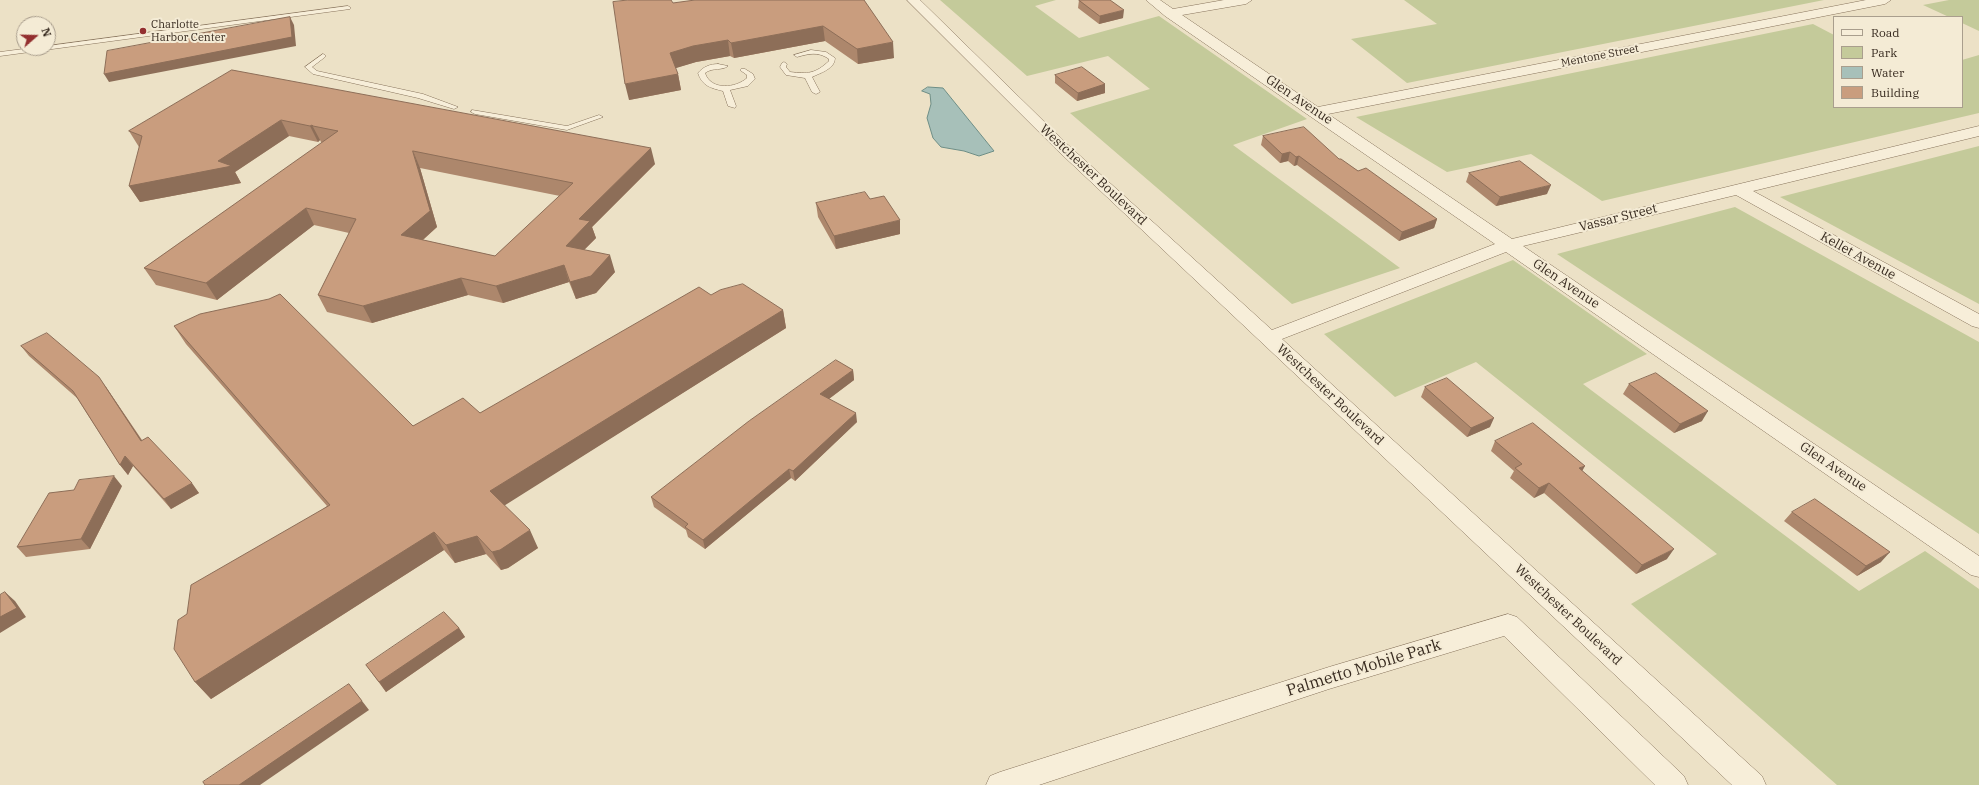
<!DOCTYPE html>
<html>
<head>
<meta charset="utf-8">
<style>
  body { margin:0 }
  #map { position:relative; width:1979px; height:785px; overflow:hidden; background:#ece1c6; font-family:"IBM Plex Serif",serif }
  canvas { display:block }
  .legend { position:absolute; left:1833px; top:16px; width:130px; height:92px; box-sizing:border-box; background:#f4ebd5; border:1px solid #a99e8d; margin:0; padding:5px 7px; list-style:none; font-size:12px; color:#382b20 }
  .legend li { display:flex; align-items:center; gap:8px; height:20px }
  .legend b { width:20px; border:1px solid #a99e8d }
  .north { position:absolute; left:16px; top:16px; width:40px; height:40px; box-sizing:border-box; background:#f4ebd5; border:1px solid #a99e8d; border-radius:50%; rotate:70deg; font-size:11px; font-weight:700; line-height:16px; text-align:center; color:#382b20 }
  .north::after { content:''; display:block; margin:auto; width:14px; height:18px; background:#932f2f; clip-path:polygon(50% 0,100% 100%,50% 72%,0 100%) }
</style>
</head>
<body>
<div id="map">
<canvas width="1979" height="785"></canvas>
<ul class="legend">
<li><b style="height:5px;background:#f7eed9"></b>Road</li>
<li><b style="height:11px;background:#c4ca9a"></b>Park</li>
<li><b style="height:11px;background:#a7c0b9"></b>Water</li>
<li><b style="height:11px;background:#c99d7e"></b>Building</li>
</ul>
<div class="north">N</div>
</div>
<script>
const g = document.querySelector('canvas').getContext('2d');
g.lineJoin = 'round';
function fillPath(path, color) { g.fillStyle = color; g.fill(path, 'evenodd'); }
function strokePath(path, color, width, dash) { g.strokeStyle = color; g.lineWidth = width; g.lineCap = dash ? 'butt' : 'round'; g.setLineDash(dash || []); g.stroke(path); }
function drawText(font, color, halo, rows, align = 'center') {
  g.font = font + ' "IBM Plex Serif",serif'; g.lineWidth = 4; g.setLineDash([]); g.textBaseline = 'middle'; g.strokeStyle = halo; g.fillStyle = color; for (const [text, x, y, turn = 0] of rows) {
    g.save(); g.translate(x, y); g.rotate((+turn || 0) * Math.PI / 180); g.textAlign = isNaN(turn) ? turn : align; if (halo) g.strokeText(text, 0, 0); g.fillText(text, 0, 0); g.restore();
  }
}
const green = new Path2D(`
  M940 0H1056L1035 6 1079 38 1159 16 1307 119 1233 145 1400 268 1292 304 1070 113 1150 89 1108 56 1027 76Z
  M1404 0H1824L1407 83 1351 39 1437 24Z
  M1949 0H1979V31L1962 23V17H1949L1923 5Z
  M1813 24 1834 35V107H1962V60L1979 55V113L1602 201 1531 154 1447 172 1356 117Z
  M1979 146V304L1780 197Z
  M1735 207 1979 342V534L1557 254Z
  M1513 260 1647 354 1583 384 1859 591 1925 551 1979 589V785H1837L1631 604 1717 554 1476 362 1395 397 1324 334Z`);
const water = new Path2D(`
  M928 87 943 88 994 151 979 156 964 151 941 147 933 138 927 118 931 104 930 94 922 91Z`);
const service = new Path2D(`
  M348 6 351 8 350 9 0 56V52L31 48H48V46Z
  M811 50 826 52 835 58C835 69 820 73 812 77L820 92 816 94 812 92 805 78 786 75 780 67 782 63 784 62 787 64 786 67 790 72C808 74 815 74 829 61V59C818 51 808 54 797 57L794 55Z
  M323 54 325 55V57L312 67 317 71 423 94 458 107 454 109 418 98 313 74 305 67Z
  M718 64 728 66C722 71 713 67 705 73 711 91 736 88 747 78V75L740 70 741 69H745L753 74 755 79 748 86 730 90 736 106 735 108 728 106 723 91C711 88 702 86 698 73 703 67 710 64 718 64Z
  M472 110 567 126 599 115 603 117 567 130 475 114 471 112Z`);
const minor = new Path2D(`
  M907 0H920L1067 144 1272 330 1495 244 1165 16 1146 0H1160L1173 9 1224 0H1252L1246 4 1182 15 1318 107 1866 0H1891L1885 4 1328 114 1512 239 1979 126V136L1753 191 1979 314V328L1972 326 1736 195 1523 246 1979 556V577L1971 575 1506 252 1282 339 1762 776 1766 785H1732L1057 150Z
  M1508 614 1517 617 1684 776 1688 785H1655L1504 636 1329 689 1039 785H986L990 776 1000 772 1329 667Z`);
const wall = new Path2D(`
  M864 0 894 58 858 64 825 41 734 58 730 56 696 62 675 68 678 74 681 90 629 100 673 3Z
  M1079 0 1123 18 1099 24 1078 8Z
  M232 70 655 164 592 227 596 238 584 250 615 272 596 293 576 299 569 282 503 303 468 295 372 323 327 312 318 295 349 233 314 225 217 300 156 285 144 268 322 143 321 142 320 140 318 142 289 136 235 172 241 183 140 202 129 186 140 147H139L129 131ZM420 168 560 196 495 256 423 240 437 227Z
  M1055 75 1105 84V93L1077 101 1055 83Z
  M1263 136 1339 159 1437 219 1434 228 1399 241 1297 165 1294 166 1288 161 1280 163 1261 145Z
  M1469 173 1547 194 1496 206 1466 182Z
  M870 199 900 234 836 249 818 217 816 203Z
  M711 295 783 310 786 328 504 505 538 548 508 568 501 570 486 554 455 563 444 550 211 699 195 682 187 614 327 506 186 344 174 326 413 426 480 413Z
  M21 346 106 387 142 440 199 493 171 509 133 466 128 475 120 465 77 398 29 356Z
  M853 370 854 380 829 399 857 422 795 481 791 478 705 549 688 537 686 530 654 507 651 497Z
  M1629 384 1702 421 1674 433 1623 394Z
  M1425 387 1490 427 1467 437 1421 397Z
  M1495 441 1582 471 1667 559 1636 574 1544 493 1534 498 1510 478 1514 471 1491 451Z
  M122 486 90 549 26 557 17 547Z
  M1792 512 1881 562 1857 576 1784 521Z
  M459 628 465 637 386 692 366 665Z`);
const shadedWall = new Path2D(`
  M1124 10 1123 18 1099 24 1100 16Z
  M290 17 294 25 296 46 109 82 104 74Z
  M823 26 825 41 734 58 731 43Z
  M728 40 730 56 696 62 673 69 670 53 693 46Z
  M893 42 894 58 858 64 857 49Z
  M678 74 681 90 629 100 625 84Z
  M1105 84V93L1077 101 1078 93Z
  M281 120 289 136 235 172 241 183 140 202 129 186 218 161Z
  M312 125 320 140 318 142 310 126Z
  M651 148 655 164 592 227 596 238 571 263 566 246 579 219Z
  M413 151 420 168 437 227 409 252 401 235Z
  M1290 152 1288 161 1280 163 1282 154Z
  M1299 156 1297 165 1294 166 1296 157Z
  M1551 185 1547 194 1496 206 1500 197Z
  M306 208 314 225 217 300 206 283Z
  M1437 219 1434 228 1399 241 1402 232Z
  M900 220V234L836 249 834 236Z
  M610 255 615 272 596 293 576 299 570 282Z
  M564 265 569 282 503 303 496 286Z
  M461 278 468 295 372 323 363 306Z
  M783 310 786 328 499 509 490 491Z
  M853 370 854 380 822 404 820 394Z
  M99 377 106 387 148 450 141 441Z
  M1708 411 1702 421 1674 433 1680 424Z
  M856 413 857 422 795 481 793 471Z
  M1494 418 1490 427 1467 437 1471 428Z
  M125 456 133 466 128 475 120 465Z
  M1585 466 1580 475 1579 468Z
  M789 469 791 478 705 549 703 540Z
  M114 476 122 486 90 549 81 539Z
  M192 483 199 493 171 509 164 499Z
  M1549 483 1544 493 1534 498 1539 488Z
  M530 530 538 548 508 568 501 570 492 552Z
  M434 532 444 550 211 699 195 682Z
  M477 536 486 554 455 563 446 545Z
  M1674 549 1667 559 1636 574 1642 565Z
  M1890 552 1881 562 1857 576 1866 566Z
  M5 592 15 601 26 617 0 633V617Z
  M459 628 465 637 386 692 379 682Z
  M349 684 369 710 260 785H239Z`);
const building = new Path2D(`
  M628 0H671L673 3 695 0H864L893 42 857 49 823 26 731 43 728 40 693 46 670 53 678 74 625 84 613 2Z
  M1079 0H1110L1124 10 1100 16Z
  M290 17 292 37 104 74 107 51Z
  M1082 67 1105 84 1078 93 1055 75Z
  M232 70 651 148 579 219 590 221 566 246 610 255 591 276 570 282 564 265 496 286 461 278 363 306 318 295 356 219 306 208 206 283 144 268 338 131 313 126 312 125 310 126 281 120 218 161 232 166 129 186 142 136 129 131ZM413 151 573 183 495 256 401 235 430 211Z
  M1304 127 1339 159H1341L1358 171 1366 168 1437 219 1402 232 1299 156 1296 157 1290 152 1282 154 1263 136Z
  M1520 161 1551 185 1500 197 1469 173Z
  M865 192 870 199 884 196 900 220 834 236 816 203Z
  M743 284 783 310 490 491 530 530 500 550 492 552 477 536 446 545 434 532 195 682 174 649 178 620 187 614 191 585 330 505 174 326 200 314 269 299 280 294 413 426 463 398 480 413 699 287 711 295 720 290Z
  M47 333 99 377 141 441 148 437 192 483 164 499 125 456 120 465 73 391 21 346Z
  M836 360 853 370 820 394 856 413 793 471 789 469 703 540 685 527 688 524 651 497 749 421Z
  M1656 373 1708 411 1680 424 1629 384Z
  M1447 378 1494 418 1471 428 1425 387Z
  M1533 423 1585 466 1579 468 1674 549 1642 565 1549 483 1539 488 1515 468 1522 464 1495 441Z
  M114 476 81 539 17 547 49 493 74 490 79 480Z
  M1815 499 1890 552 1866 566 1792 512Z
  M5 592 17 608 0 617V595Z
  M444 612 459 628 379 682 366 665Z
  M349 684 362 701 239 785H205L203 782Z`);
const markers = [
  [143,31,4,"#932f2f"]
];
const farPoinames = [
  ["Charlotte",151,25],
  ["Harbor Center",151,38]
];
const farStreetnames = [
  ["Mentone Street",1600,56,-11]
];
const streetNames = [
  ["Glen Avenue",1299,100,34],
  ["Westchester Boulevard",1093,175,43],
  ["Vassar Street",1618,218,-14],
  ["Kellet Avenue",1858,256,29],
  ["Glen Avenue",1566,284,34],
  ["Westchester Boulevard",1330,395,43],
  ["Glen Avenue",1833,467,34],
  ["Westchester Boulevard",1568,615,43]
];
const nearStreetnames = [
  ["Palmetto Mobile Park",1364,668,-17]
];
fillPath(green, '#c4ca9a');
fillPath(water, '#a7c0b9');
strokePath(water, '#6e8e86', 1);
strokePath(service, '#87735c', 1);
strokePath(minor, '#87735c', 1);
fillPath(service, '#f7eed9');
fillPath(minor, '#f7eed9');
fillPath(wall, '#ad876c');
fillPath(shadedWall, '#8d6e58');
fillPath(building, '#c99d7e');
strokePath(building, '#8d6e58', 1);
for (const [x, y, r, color] of markers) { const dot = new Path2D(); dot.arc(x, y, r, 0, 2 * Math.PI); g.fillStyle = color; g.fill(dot); strokePath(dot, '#f4ebd5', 1.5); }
drawText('11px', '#382b20', '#f4ebd5', farPoinames, 'left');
drawText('11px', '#382b20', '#f4ebd5', farStreetnames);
drawText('13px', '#382b20', '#f4ebd5', streetNames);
drawText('16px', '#382b20', '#f4ebd5', nearStreetnames);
</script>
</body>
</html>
